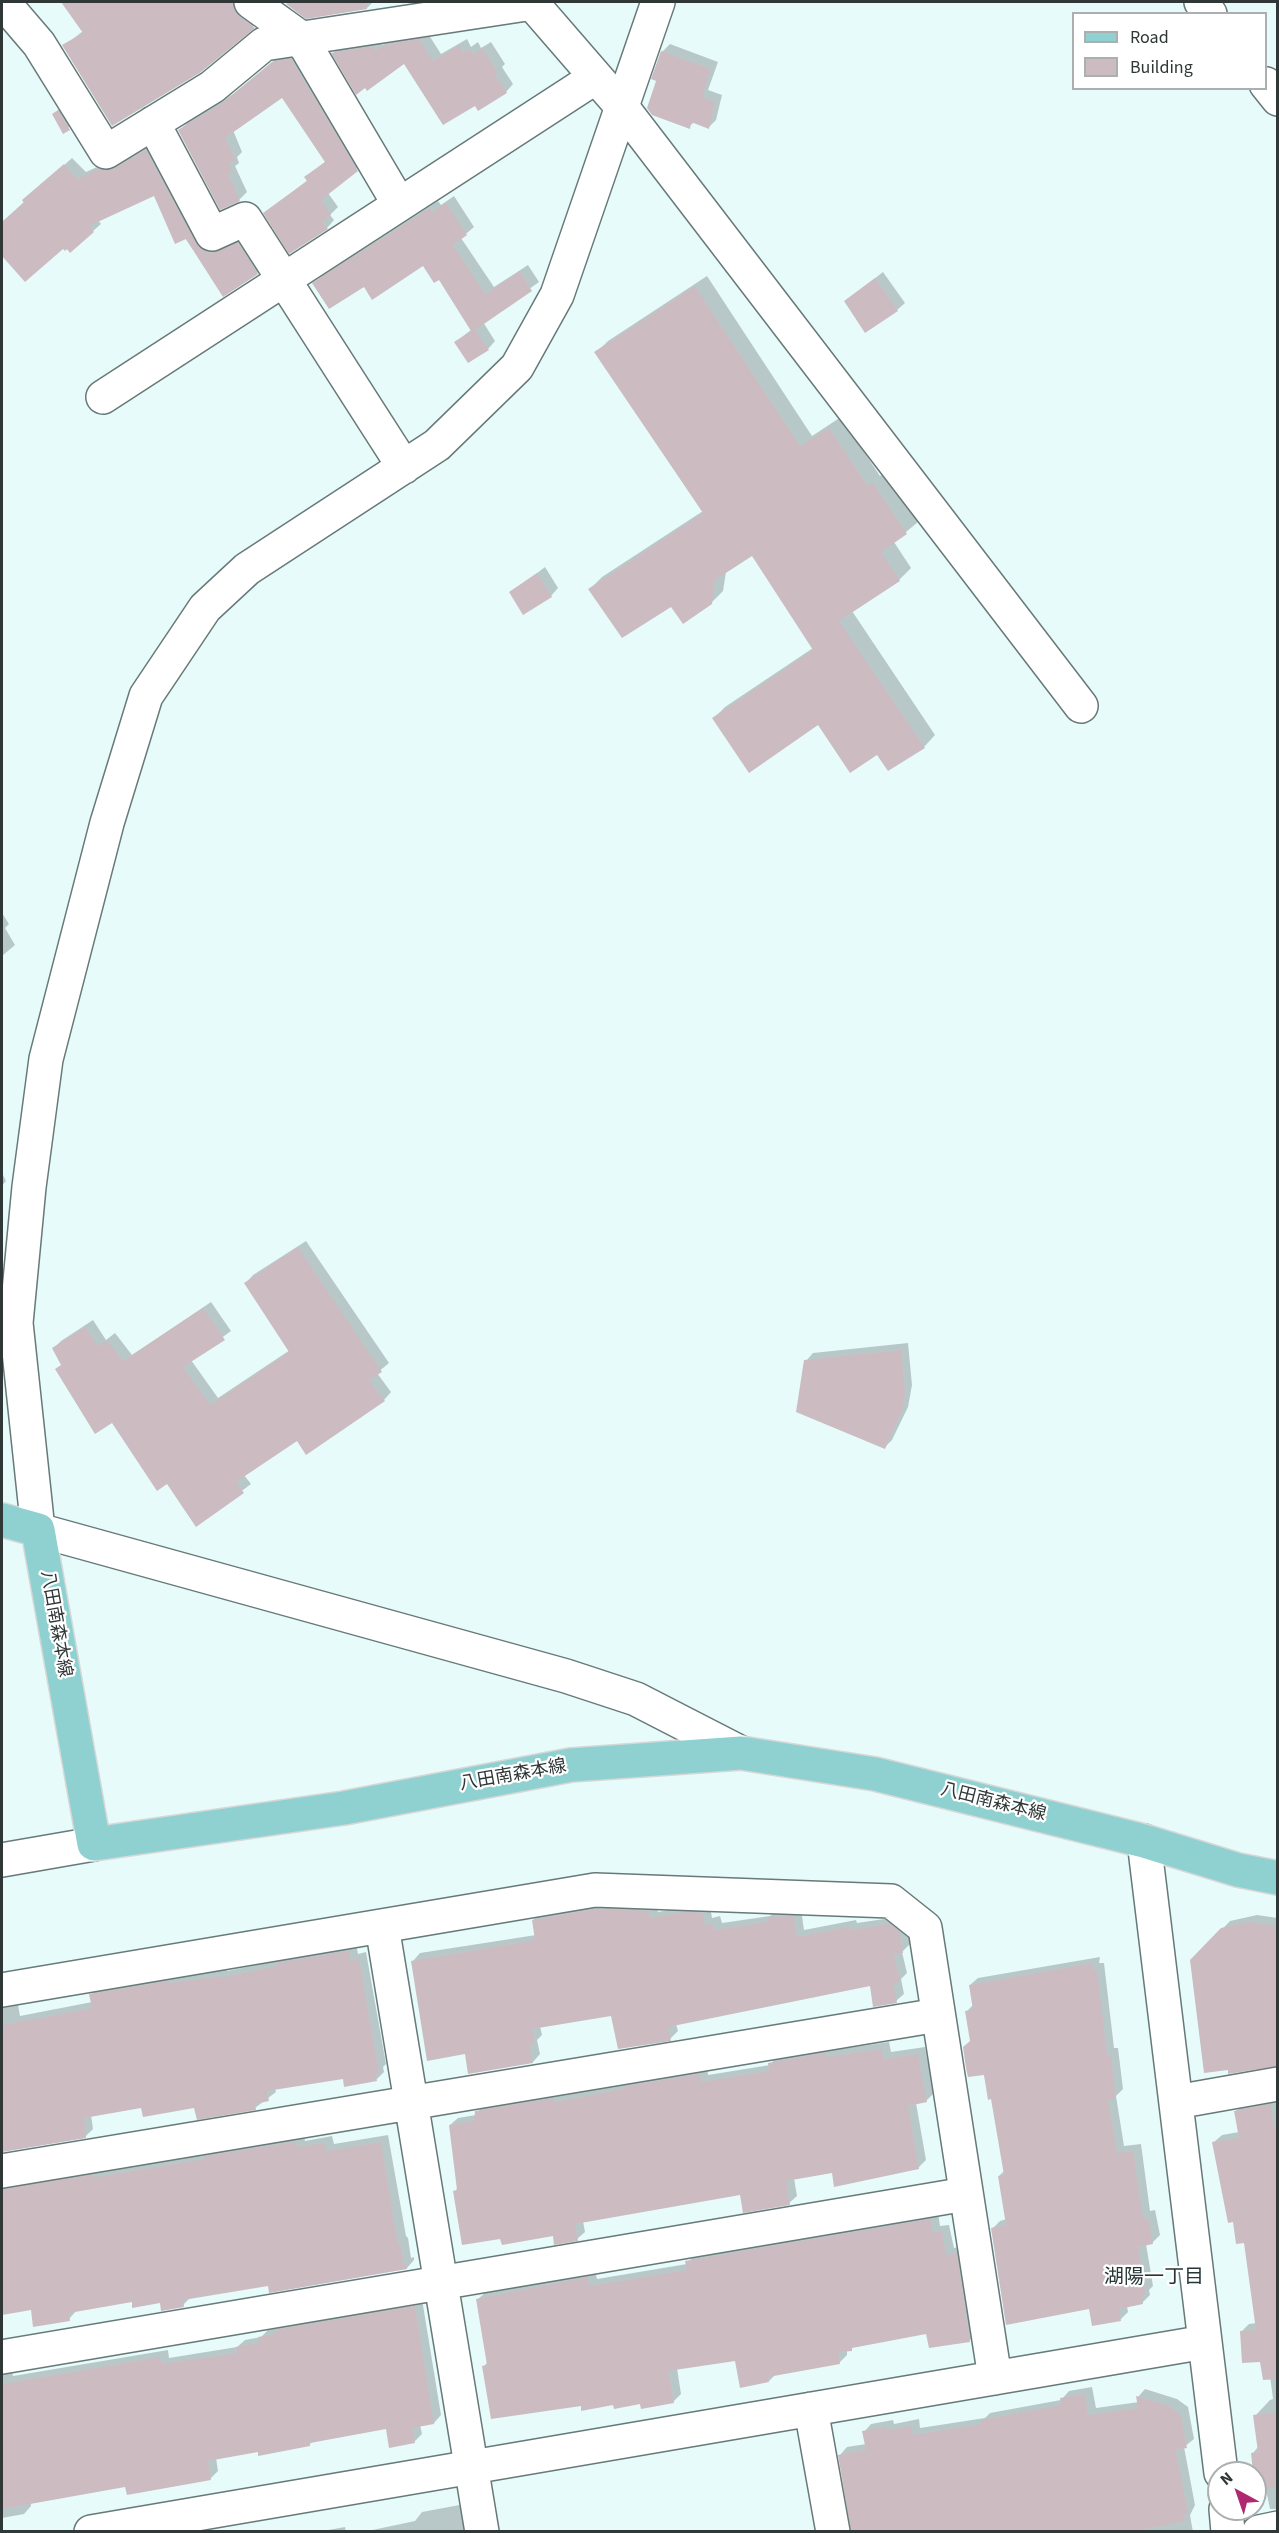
<!DOCTYPE html>
<html>
<head>
<meta charset="utf-8">
<style>
  body { margin:0 }
  #map { position:relative; width:1279px; height:2533px; overflow:hidden; background:#e7fbfa; font-family:"Source Sans 3",sans-serif }
  canvas { display:block }
  .frame { position:absolute; inset:0; border:3px solid #303837; pointer-events:none }
  .legend { position:absolute; left:1072px; top:12px; width:195px; height:78px; box-sizing:border-box; background:#fff; border:2px solid #acafaf; margin:0; padding:8px 10px; list-style:none; font-size:18px; color:#303837 }
  .legend li { display:flex; align-items:center; gap:12px; height:30px }
  .legend b { width:30px; border:2px solid #acafaf }
  .north { position:absolute; left:1207px; top:2461px; width:60px; height:60px; box-sizing:border-box; background:#fff; border:2px solid #acafaf; border-radius:50%; rotate:320deg; font-size:16px; font-weight:700; line-height:24px; text-align:center; color:#303837 }
  .north::after { content:''; display:block; margin:auto; width:21px; height:27px; background:#af2970; clip-path:polygon(50% 0,100% 100%,50% 72%,0 100%) }
</style>
</head>
<body>
<div id="map">
<canvas width="1279" height="2533"></canvas>
<div class="frame"></div>
<ul class="legend">
<li><b style="height:8px;background:#8ed1d0"></b>Road</li>
<li><b style="height:16px;background:#ccbbc1"></b>Building</li>
</ul>
<div class="north">N</div>
</div>
<script>
const g = document.querySelector('canvas').getContext('2d');
g.lineJoin = 'round';
function fillPath(path, color) { g.fillStyle = color; g.fill(path, 'evenodd'); }
function strokePath(path, color, width, dash) { g.strokeStyle = color; g.lineWidth = width; g.lineCap = dash ? 'butt' : 'round'; g.setLineDash(dash || []); g.stroke(path); }
function drawText(font, color, halo, rows, align = 'center') {
  g.font = font + ' "Source Sans 3","Noto Sans JP",sans-serif'; g.lineWidth = 4.5; g.setLineDash([]); g.textBaseline = 'middle'; g.strokeStyle = halo; g.fillStyle = color; for (const [text, x, y, turn = 0] of rows) {
    g.save(); g.translate(x, y); g.rotate((+turn || 0) * Math.PI / 180); g.textAlign = isNaN(turn) ? turn : align; if (halo) g.strokeText(text, 0, 0); g.fillText(text, 0, 0); g.restore();
  }
}
const shadow = new Path2D(`
  M63 2H241L261 20 200 70 64 46 83 31Z
  M285 2H373L367 8 307 17Z
  M427 32 441 54 467 39 471 47 478 42 481 48 491 42 505 64 502 67 513 84 506 92 475 104 404 61 333 53 341 46 381 39 382 45 394 37Z
  M670 44 718 62 708 90 722 95 716 120 709 127 694 122 689 127 658 81 662 52Z
  M299 52 364 162 328 193 338 207 330 215 334 220 327 228 265 213 308 180 306 178 326 161 282 96 233 130 242 152 237 157 239 163 235 166 247 192 239 200 180 130 187 123 233 94 281 55Z
  M61 107 77 121 63 131 54 114Z
  M154 143 203 236H246L265 265 257 273 224 295 155 194 98 220 101 224 70 251 64 247 25 280 2 253V222L72 158 86 172 108 162 116 164 124 161Z
  M454 196 474 227 461 238 494 287 528 265 539 282 483 322 495 341 488 349 456 342 472 329 440 278 424 264 364 285 314 284 322 276 438 201 441 205Z
  M883 272 905 303 897 310 846 301Z
  M707 276 812 436 841 417 880 476 885 473 918 522 894 542 911 568 899 580 852 611 935 735 924 747 877 753 818 723 714 718 725 707 813 648 752 554 726 572 723 591 711 603 671 605 590 589 602 577 703 511 596 353 608 341Z
  M545 567 558 588 551 596 511 593Z
  M2 913 9 924 5 928 15 945 2 956Z
  M2 1173 6 1181 2 1186Z
  M306 1241 389 1363 377 1373 391 1392 384 1400 297 1439 244 1475 251 1484 196 1525 168 1482 62 1364 53 1349 61 1341 93 1320 106 1340 115 1333 132 1355 211 1302 231 1331 191 1360 218 1398 290 1350 246 1283 253 1275Z
  M908 1343 912 1385 908 1407 892 1440 884 1448 806 1361 813 1353Z
  M605 1902 656 1904 658 1912 695 1905 710 1906 712 1918 720 1916 722 1923 770 1916 777 1910 801 1909 804 1930 856 1920 857 1923 898 1917 906 1924 910 1944 902 1952 907 1973 901 1979 904 1994 896 2001 871 1984 676 2024 678 2031 670 2039 612 2014 540 2026 542 2035 537 2040 540 2054 533 2062 466 2052 413 1961 420 1953 536 1935 533 1920 541 1913Z
  M1257 1915 1278 1918V2064L1192 1961 1230 1921Z
  M356 1944 358 1954 366 1952 386 2064 383 2067 384 2072 376 2080 345 2077 275 2088 276 2092 255 2108 143 2107 91 2115 93 2129 85 2137 2 2151V2008L18 2005 20 2016 92 2002 91 1995 99 1987 226 1969 227 1971 281 1960 285 1956Z
  M1100 1957 1099 1963H1104L1114 2048H1118L1123 2089 1116 2096 1124 2146 1141 2144 1150 2211 1155 2210 1160 2235 1152 2243 1146 2244 1153 2286 1149 2290 1150 2295 1142 2303 1127 2306 1128 2312 1120 2320 1090 2307 993 2228 1000 2221 1007 2219 999 2176 1004 2171 992 2097 971 2041 967 2011 974 2004 970 1985 978 1978Z
  M889 2042 891 2052 925 2047 934 2093 926 2101 916 2103 926 2160 918 2168 833 2172 794 2178 797 2196 789 2203 741 2194 583 2221 585 2232 577 2239 554 2234 502 2237 454 2192 458 2188 450 2125 458 2118 476 2115 484 2104 561 2091 562 2095 707 2067 708 2075 770 2065 777 2056 834 2046V2050Z
  M1278 2098V2509H1270L1264 2480 1253 2453 1258 2447 1255 2416 1270 2400 1273 2399 1268 2360 1241 2332 1249 2324 1257 2323 1245 2241 1234 2221 1214 2142 1222 2135 1239 2132 1236 2111 1244 2104Z
  M304 2135 305 2141 332 2136 334 2144 388 2135 406 2236 408 2238 411 2258 414 2257V2260L407 2268 269 2284 191 2297 183 2305 161 2301 133 2300 77 2310 69 2319 32 2309 2 2314V2180Z
  M938 2212 940 2226 949 2225 954 2248 964 2246 977 2332 970 2340 928 2333 855 2345 847 2350V2355L840 2362 776 2374 769 2381 741 2386 736 2359 677 2368 681 2394 673 2402 582 2404 484 2366 488 2362 478 2299 486 2292 595 2270 597 2279 687 2264 695 2254Z
  M422 2299 441 2415 434 2423 420 2425 422 2434 414 2442 387 2427 314 2440 309 2445 259 2450 216 2458 218 2471 211 2478 126 2485 31 2502V2506L24 2514 2 2518V2368H11L13 2376 168 2350 169 2358 237 2347 245 2340 261 2337 268 2330 279 2328 284 2323Z
  M1092 2387 1096 2408 1139 2402 1138 2397 1145 2389 1177 2399 1188 2407 1194 2439 1184 2447 1195 2505 1190 2515 1193 2532H852L840 2455 847 2447 866 2444 864 2432 871 2424 893 2420 894 2424 919 2419 920 2428 985 2418 990 2413 1061 2400 1069 2391Z
  M465 2504 470 2532H363L415 2521 422 2512Z
  M345 2527 346 2532H317Z`);
const building = new Path2D(`
  M61 2H232L234 10 240 17 255 28 201 72 112 126 62 45 83 33Z
  M291 2H366L367 9 306 19 286 4Z
  M419 39 433 61 459 45 463 53 470 49 473 55 482 48 498 73 495 75 507 93 478 111 475 106 443 125 404 64 367 91 365 88 356 95 331 53 374 46V51L385 45Z
  M661 51 711 69 702 97 715 102 709 129 691 122 690 129 652 115 647 108 656 81 651 79Z
  M291 59 358 171 321 200 331 215 322 222 328 229 289 254 263 213 307 181 304 177 325 162 282 98 225 138 236 161 229 163 232 172 228 174 240 201 220 210 178 130 224 102 272 62Z
  M58 110 70 130 63 134 52 114Z
  M146 150 196 243 202 250 211 253 238 243 258 274 223 297 186 239 175 244 154 196 89 226 94 232 70 253 67 249 65 251 63 249 25 282 2 256V222L24 203 22 200 64 164 77 179 99 169 107 171 115 168Z
  M446 203 467 235 453 245 485 294 520 271 532 291 475 330 489 350 468 363 454 342 471 331 439 280 434 283 423 266 372 300 364 287 329 309 312 283 430 208 432 212Z
  M875 278 898 311 865 333 844 301Z
  M695 286 800 446 829 428 868 486 873 483 907 534 881 552 900 581 839 621 925 748 888 771 877 755 850 773 818 725 749 773 712 718 813 650 752 556 715 580 712 604 683 624 671 607 622 638 588 589 703 513 594 352Z
  M537 573 552 597 523 615 509 592Z
  M298 1247 382 1372 369 1380 385 1401 306 1455 297 1441 236 1482 244 1493 196 1527 167 1484 157 1491 112 1423 95 1434 55 1369 61 1365 52 1348 85 1327 98 1346 107 1340 123 1361 203 1308 225 1340 183 1367 210 1405 289 1352 244 1283Z
  M901 1350 905 1393 903 1408 885 1449 796 1412 804 1360Z
  M596 1909 649 1911 650 1918 686 1912 703 1913 705 1925 713 1923 714 1930 768 1922 767 1917 793 1916 797 1937 849 1927 850 1930 889 1924 899 1931 903 1953 894 1954 900 1982 893 1983 897 2003 873 2007 870 1986 668 2027 671 2041 618 2049 611 2016 532 2029 535 2044 529 2045 533 2063 468 2074 465 2054 427 2061 411 1961 535 1940 532 1920Z
  M1249 1922 1278 1926V2066L1228 2074V2070L1204 2073 1190 1960 1221 1928Z
  M349 1951 350 1961 359 1959 379 2073H375L377 2081 344 2087 343 2079 267 2091 269 2101 255 2104 256 2110 197 2120 194 2108 143 2117 141 2108 84 2118 86 2138 2 2152V2025L92 2008 89 1994 169 1981 170 1983 219 1976V1978L277 1966 276 1963Z
  M1093 1963 1092 1970H1097L1107 2055H1111L1116 2098 1108 2100 1117 2153 1133 2151 1143 2218 1148 2217 1153 2244 1138 2247 1146 2295 1141 2296 1143 2304 1119 2309 1121 2321 1092 2326 1089 2309 1006 2325 991 2228 1006 2225 998 2176 1004 2175 991 2099 988 2100 984 2075 968 2077 966 2068 963 2047 970 2041 965 2011 973 2010 969 1985Z
  M882 2049 883 2059 918 2054 927 2102 908 2106 919 2169 834 2187 832 2173 786 2181 790 2205 743 2213 740 2195 575 2224 578 2241 554 2245 553 2236 502 2245 500 2239 462 2245 453 2191 457 2190 449 2125 474 2121 475 2111 554 2098V2102L623 2089V2087L700 2074 701 2082 769 2071 768 2063 826 2053 827 2057Z
  M1271 2104 1277 2142 1278 2379 1263 2380 1260 2362 1242 2363 1240 2331 1256 2330 1244 2243 1236 2244 1233 2222 1228 2223 1212 2142 1239 2138 1234 2111Z
  M296 2142 297 2147 325 2143 326 2151 381 2142 398 2244 401 2246 404 2265 406 2264 407 2269 269 2293 268 2286 183 2300 184 2307 161 2311 160 2303 132 2308V2302L69 2313 70 2321 33 2327 31 2310 2 2315V2189L91 2175 96 2177 205 2159 204 2156Z
  M930 2219 933 2233 942 2231 946 2255 957 2253 970 2342 929 2348 926 2334 852 2348V2351L839 2352 840 2364 768 2377 769 2382 740 2388 735 2361 668 2371 674 2403 641 2409 640 2404 614 2409 613 2405 581 2411V2406L491 2419 482 2366 487 2365 476 2299 588 2277 589 2286 687 2270 685 2261Z
  M415 2306 434 2424 412 2428 415 2443 389 2448 386 2429 310 2443V2446L258 2456V2452L208 2461 211 2480 127 2495 125 2487 2 2509V2384L160 2357 162 2364 237 2353 236 2347 259 2343 258 2337 275 2334V2330Z
  M1085 2394 1088 2415 1138 2408 1136 2396 1169 2406 1181 2415 1187 2448 1176 2450 1188 2514 1184 2515 1185 2521 1132 2532H851L838 2455 866 2450 862 2431 886 2427V2430L912 2426 913 2435 981 2424V2420L1061 2405 1060 2398Z
  M1278 2412V2488L1262 2489 1261 2482 1255 2483 1253 2473 1251 2453 1258 2452 1253 2415Z`);
const minor = new Path2D(`
  M3 2 39 44 106 152 212 87 264 44 533 3
  M251 2 301 38 399 204
  M531 2 622 107 1081 706
  M658 2 557 295 517 367 437 445 247 569 205 608 146 696 107 823 46 1059 29 1187 16 1323 38 1530 566 1676 636 1699 741 1753
  M1201 2 1210 14
  M1266 84 1278 99
  M153 123 212 234 245 219 404 467
  M103 397 596 77
  M1144 1841 1221 2473
  M2 1860 94 1844
  M382 1926 482 2532
  M2 1990 595 1890 891 1901 925 1928 995 2378
  M1176 2102 1278 2084
  M2 2171 938 2015
  M2 2357 966 2194
  M811 2409 833 2532
  M1226 2509 1228 2532
  M91 2532 1205 2342
  M1259 2532 1278 2528`);
const major = new Path2D(`
  M2 1520 38 1530 94 1844 344 1808 571 1765 741 1753 875 1774 1144 1841 1238 1870 1278 1878`);
const streetNames = [
  ["八田南森本線",55,1624,80],
  ["八田南森本線",513,1776,-10],
  ["八田南森本線",993,1803,14]
];
const neighbourhoodNames = [
  ["湖陽一丁目",1154,2279]
];
fillPath(shadow, '#0003');
fillPath(building, '#ccbbc1');
strokePath(minor, '#677978', 36);
strokePath(major, '#d6d7d7', 36);
strokePath(minor, '#fff', 33);
strokePath(major, '#8ed1d0', 33);
drawText('18px', '#303837', '#fff', streetNames);
drawText('20px', '#263636', '#fff', neighbourhoodNames);
</script>
</body>
</html>
